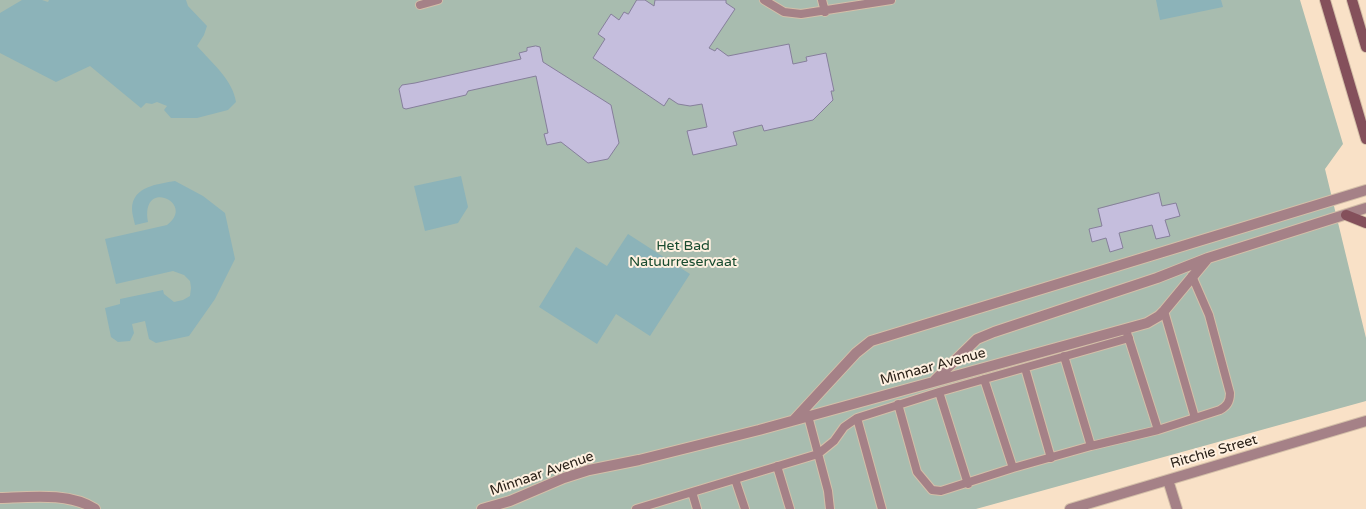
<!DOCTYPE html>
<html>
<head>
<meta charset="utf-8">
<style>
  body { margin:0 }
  canvas { display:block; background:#f9e1c7 }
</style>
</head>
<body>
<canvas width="1366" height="509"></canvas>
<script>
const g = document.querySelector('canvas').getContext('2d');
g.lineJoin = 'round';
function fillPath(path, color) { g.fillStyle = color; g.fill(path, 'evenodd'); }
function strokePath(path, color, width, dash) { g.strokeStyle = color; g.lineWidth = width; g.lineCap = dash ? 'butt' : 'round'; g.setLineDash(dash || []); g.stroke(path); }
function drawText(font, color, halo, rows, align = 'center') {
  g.font = font + ' "Varela Round",sans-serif'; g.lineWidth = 4; g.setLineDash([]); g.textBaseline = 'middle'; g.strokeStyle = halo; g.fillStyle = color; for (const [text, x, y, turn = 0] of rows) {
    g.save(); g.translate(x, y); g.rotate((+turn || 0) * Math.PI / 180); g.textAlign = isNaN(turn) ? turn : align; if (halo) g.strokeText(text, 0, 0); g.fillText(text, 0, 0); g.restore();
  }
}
const green = new Path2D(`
  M0 0H1300L1343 144 1325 169 1366 338V401L976 509H0Z`);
const water = new Path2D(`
  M22 0H42L48 2 49 0H186L188 6 207 26 204 35 197 46C211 62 233 80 236 102L228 110 197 118H171L164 110 167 106 157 102 152 104 146 103 141 108 90 66 56 82 0 53V13Z
  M1156 0H1221L1223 7 1160 20Z
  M461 176 468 207 458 223 425 231 414 186Z
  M175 181 203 196 225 213 235 259 215 299 189 336 156 343 149 339 145 321 132 324 134 333 130 341 118 342 111 337 105 308 120 304V299L163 290 164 294 174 302 183 300 190 296 191 288 190 281 184 275 173 271 116 284 105 239 167 225C197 203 140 177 148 222L135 225C134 220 132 214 132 209 132 186 159 184 175 181Z
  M628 234 690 274 650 336 616 314 597 344 539 307 576 247 607 266Z`);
const building = new Path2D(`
  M637 0H645L654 6 655 0H726V3L735 9 709 48 715 51 717 48 728 56 789 44 793 64 807 61 806 57 826 53 834 91H831L833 100 813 120 764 131 762 125 733 132 737 145 693 155 687 131 707 127 702 104 690 106 678 104 669 98 664 106 593 58 605 39 598 34 611 14 619 20 624 12 628 14Z
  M536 46 540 47 543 62 611 105 619 143 608 159 588 163 561 142 547 145 544 134 548 133 536 76 468 91 466 95 406 109 403 108 399 89 402 85 415 83 521 59 519 53 527 51V48Z
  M1159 193 1162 206 1176 203 1180 216 1165 220 1170 236 1156 239 1152 225 1119 233 1123 248 1110 252 1106 238 1092 242 1089 229 1102 226 1098 209Z`);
const service = new Path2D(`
  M764 0 784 12 801 14 891 0
  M822 0 825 12
  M420 5 438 0
  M1164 311 1195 418
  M1127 333 1158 430
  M1064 356 1091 446
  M1025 368 1051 458
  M984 379 1013 468
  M939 392 968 484
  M898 404 917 472 932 490 941 491 1013 468 1091 446 1158 430 1220 410C1227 406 1230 402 1230 393L1209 315 1192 276
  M808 416 828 491 830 509
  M857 418 882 509
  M777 466 790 509
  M735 479 745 509
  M692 492 697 509
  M636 509 818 454 834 441 844 427 857 418 939 392 1129 338`);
const minor = new Path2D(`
  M935 380 977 339 994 332 1157 278 1208 258 1366 208
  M794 420 856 353 871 341 1366 190
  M1168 480 1177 509
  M0 498C29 497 70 492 95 509
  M482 509 510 501 564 478 589 470 639 460 759 430 1147 323 1159 316 1164 311 1208 258
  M1070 509 1366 421`);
const secondary = new Path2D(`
  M1325 0 1366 139
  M1352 0 1366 47
  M1346 215 1366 223`);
const parkNames = [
  ["Het Bad",683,246],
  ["Natuurreservaat",683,262]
];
const streetNames = [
  ["Minnaar Avenue",933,367,-15],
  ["Ritchie Street",1214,452,-16],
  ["Minnaar Avenue",542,474,-19]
];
fillPath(green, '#a8bcaf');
fillPath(water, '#8cb3b9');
fillPath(building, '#c5bedd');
strokePath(building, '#867f9b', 1);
strokePath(service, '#d4bfa8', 10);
strokePath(minor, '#d4bfa8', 12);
strokePath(secondary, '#d4bfa8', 12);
strokePath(service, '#a58187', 8);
strokePath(minor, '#a58187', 10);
strokePath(secondary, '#84505b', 10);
drawText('14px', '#184b2f', '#fef0e0', parkNames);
drawText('14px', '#2b2219', '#fef0e0', streetNames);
</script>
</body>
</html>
